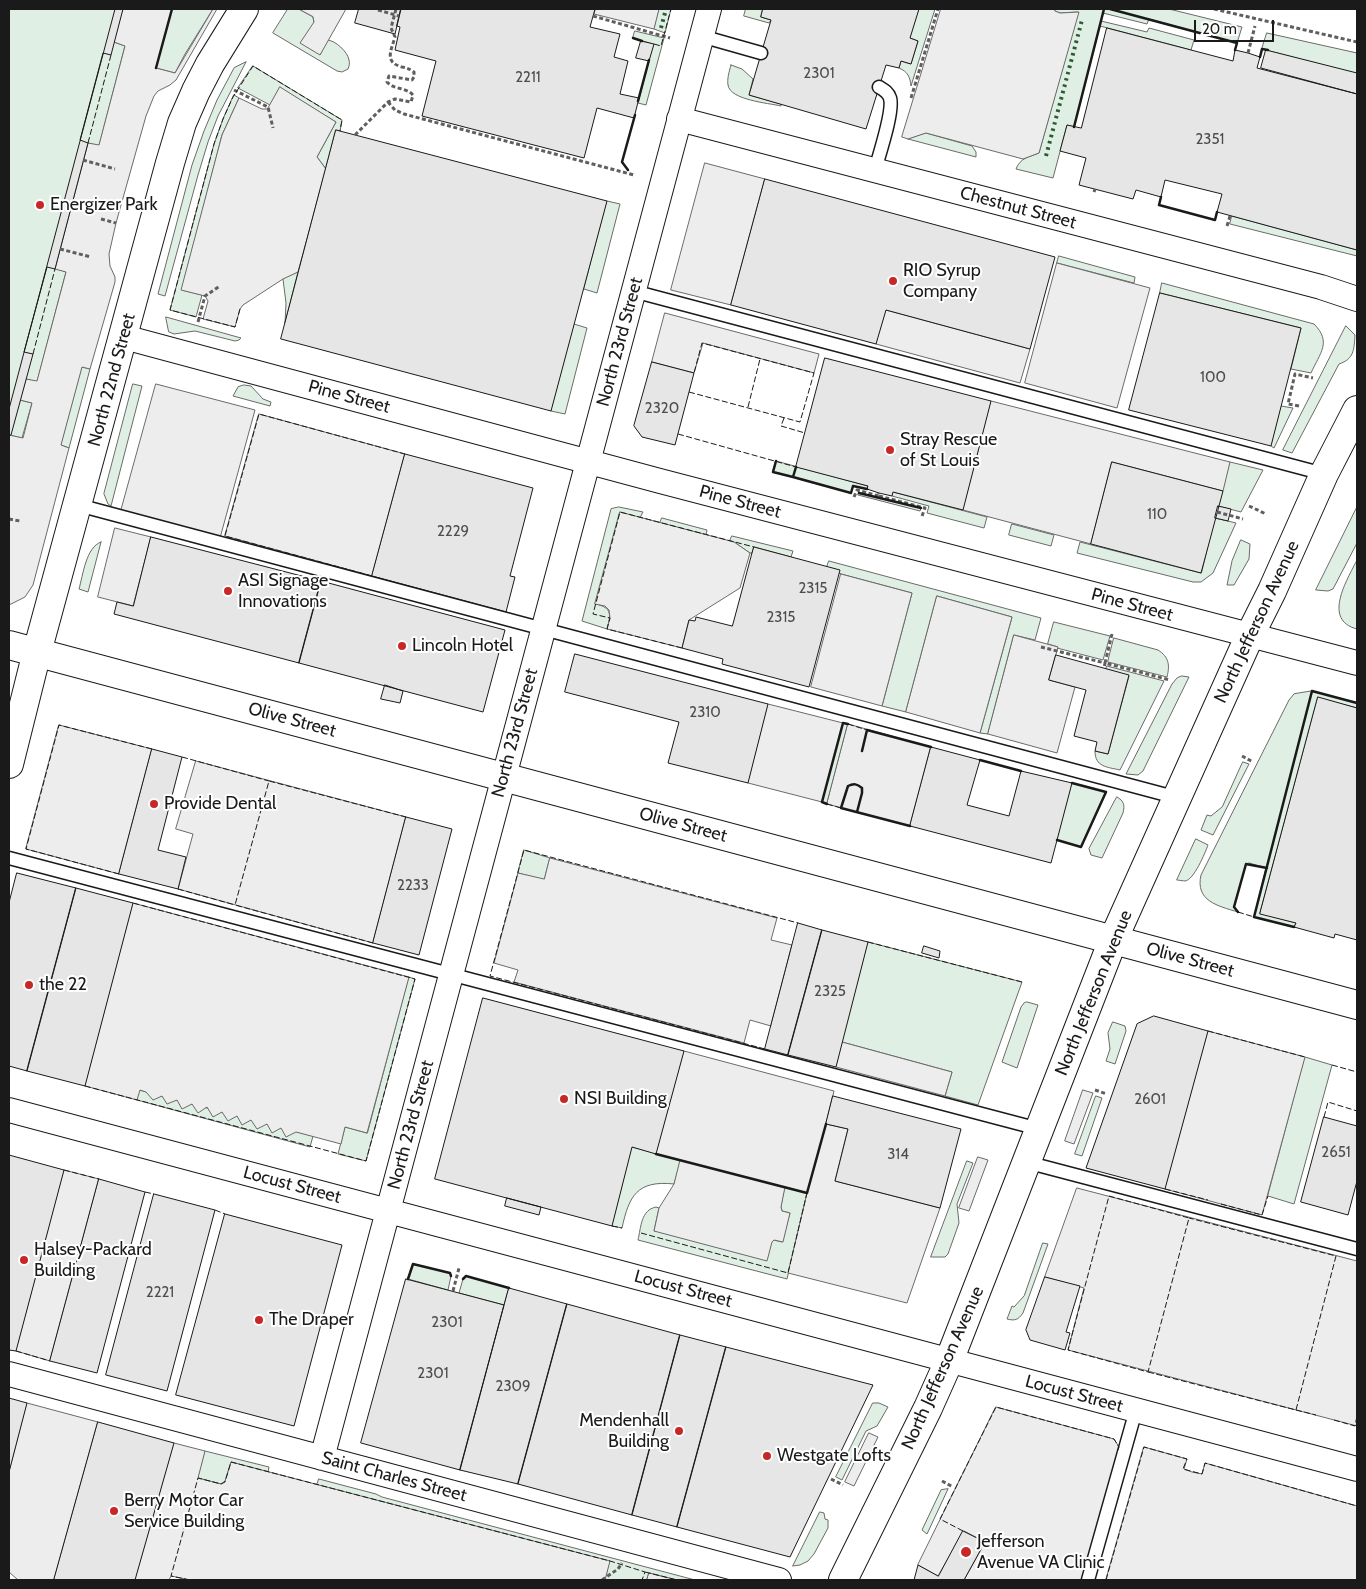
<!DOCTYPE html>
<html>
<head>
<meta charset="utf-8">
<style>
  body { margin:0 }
  #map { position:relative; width:1366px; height:1589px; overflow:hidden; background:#fff; font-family:Cabin,sans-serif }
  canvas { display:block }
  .frame { position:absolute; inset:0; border:10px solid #1a1a1a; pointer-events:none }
  .scale { position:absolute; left:1194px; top:20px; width:80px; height:22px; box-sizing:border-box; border:2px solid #1a1a1a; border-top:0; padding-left:6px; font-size:15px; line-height:18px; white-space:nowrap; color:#1a1a1a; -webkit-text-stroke:4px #fff; paint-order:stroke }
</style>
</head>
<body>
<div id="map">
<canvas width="1366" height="1589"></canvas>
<div class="frame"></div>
<div class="scale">20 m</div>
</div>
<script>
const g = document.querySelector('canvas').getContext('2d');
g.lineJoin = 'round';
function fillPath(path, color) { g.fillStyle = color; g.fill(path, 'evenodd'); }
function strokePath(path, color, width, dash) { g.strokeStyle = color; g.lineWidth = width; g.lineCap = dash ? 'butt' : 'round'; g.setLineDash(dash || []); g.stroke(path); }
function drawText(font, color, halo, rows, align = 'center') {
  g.font = font + ' Cabin,sans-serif'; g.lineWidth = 4; g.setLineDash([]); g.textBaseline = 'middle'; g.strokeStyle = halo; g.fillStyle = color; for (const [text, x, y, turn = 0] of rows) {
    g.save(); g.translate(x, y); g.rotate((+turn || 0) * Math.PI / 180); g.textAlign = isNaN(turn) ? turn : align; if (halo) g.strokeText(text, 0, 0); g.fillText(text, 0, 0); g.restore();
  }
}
const green = new Path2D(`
  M9 9H123L114 42 125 46 99 146 88 143 55 268 66 272 37 382 26 379 20 400 32 403 22 438 9 435Z
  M172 9H213L185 54 175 73 156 68Z
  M288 9H299L313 17 320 55 327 40C335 40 348 52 349 60 350 64 349 66 348 69L342 72 337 71 273 33Z
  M659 9H671L665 33 654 29Z
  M746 9H763L761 17 771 20 769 23 744 16Z
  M919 9H935L911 86C910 77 908 72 899 68L901 61 911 64 918 41 910 38Z
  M1054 9H1169L1242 27 1237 43 1149 19 1147 24 1103 13 1101 21 1147 32 1149 28 1194 40 1191 50 1100 26 1074 127 1067 125 1053 178 1016 169C1020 158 1029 157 1039 153L1078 12 1060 13 1055 11Z
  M635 31 664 38 646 105 638 103 653 44 633 38Z
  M1267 33 1357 53V74L1262 49Z
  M246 62 218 116 208 142 198 175 165 296 158 294 192 165 204 131 217 100 234 68Z
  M731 65 742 69 753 79 749 95 781 104V106C768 103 730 100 728 85 727 79 729 72 731 65Z
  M253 66 342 120 340 131 336 130 326 169 317 157 336 122 280 88 270 105 238 88Z
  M234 95 239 98 222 135 182 290 202 295 196 317 170 310 214 144 223 119Z
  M926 133 972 146 976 152V157L908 139Z
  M607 201 620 204 597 293 584 289Z
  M1232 216 1357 250V256L1230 224Z
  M1059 256 1135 277 1134 283 1057 263Z
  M298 272 285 323 286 303 283 279Z
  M1162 283 1314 324C1332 342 1320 353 1311 373L1291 369 1301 328 1160 293Z
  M166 317 241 338 239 340 235 341 195 331 174 334 169 332Z
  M574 324 587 328 565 414 551 411Z
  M1346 326 1355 335C1354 350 1354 359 1339 364L1292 453 1283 450Z
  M82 367 90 369 69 448 61 445Z
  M133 384 142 386 111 506 108 504 104 494Z
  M244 385 251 386 263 399 271 402 270 406 233 396 238 387Z
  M1281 406 1293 408 1274 448 1271 446Z
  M776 461 868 486 867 489 853 486 851 493 773 472Z
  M1230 462 1263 470 1241 512 1218 506Z
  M893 492 987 517 984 528 927 513 929 506 892 496Z
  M859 493 921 508 920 511 858 495Z
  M619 507 643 512 596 604C612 608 611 614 607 629L582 621 611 509Z
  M1357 507V543L1333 589 1328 591 1316 590Z
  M662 518 707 530 706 535 660 523Z
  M1215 518 1236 523 1213 573 1201 582H1193L1077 553 1080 542 1201 573Z
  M1012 524 1054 535 1051 546 1009 535Z
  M732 536 793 551 791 557 754 547 752 553H750L734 542 730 541Z
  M1241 540 1250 544 1249 559 1234 585H1227L1232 561Z
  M101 542 88 592 79 589C83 575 86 547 101 542Z
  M1357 560V629C1322 620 1347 580 1357 560Z
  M829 561 1041 618 1035 640 1014 635 988 734 980 733 1012 617 937 596 906 712 882 706 912 593 841 574 827 567Z
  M1054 622 1110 636 1103 660 1057 648 1058 647 1048 644Z
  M1114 638 1158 650C1169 657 1170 665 1167 677L1108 662Z
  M1107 666 1164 681 1120 770C1107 767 1095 767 1095 751L1108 754 1129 676 1106 669Z
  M1182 676 1189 677 1143 771 1138 775 1126 774 1172 684 1177 678Z
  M1312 691 1357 703V708L1318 698 1260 913 1296 923 1294 927 1254 917 1266 868 1249 863 1246 864 1234 906 1238 912C1218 906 1195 901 1201 875L1289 700 1294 694Z
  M843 723 848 724 827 804 822 802Z
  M1243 762 1249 764 1213 835 1201 830 1207 815 1211 816 1222 807Z
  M1072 783 1106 792 1081 847 1057 840Z
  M1117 797C1124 801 1125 805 1123 813L1102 858 1091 855 1089 849Z
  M1196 839 1208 845C1205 853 1194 880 1185 881 1184 881 1178 880 1177 880Z
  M524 850 550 858 544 880 518 873Z
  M868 942 1022 982 978 1105 945 1096 952 1072 842 1042Z
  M409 977 415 979 366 1161 338 1154 345 1127 367 1133Z
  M1027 1002 1038 1005 1017 1068 1002 1062 1021 1007 1024 1003Z
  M1113 1022 1125 1026 1126 1031 1115 1064 1106 1061 1110 1049 1108 1033Z
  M1305 1057 1332 1065 1294 1204 1268 1196Z
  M139 1090 313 1136 310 1147 137 1100Z
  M1096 1096 1102 1098 1082 1156 1075 1154Z
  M632 1147 681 1160 674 1184C637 1180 629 1196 622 1228L612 1226Z
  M967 1161 973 1163 957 1204 959 1223 948 1254 945 1257H931Z
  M785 1187 807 1193 787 1279 638 1240C641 1227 641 1210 656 1207L659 1208 654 1231 772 1242 774 1240 782 1242 790 1213 782 1211 781 1207Z
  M1043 1243 1048 1244 1023 1313C1018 1320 1015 1321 1007 1319L1012 1306 1014 1307 1024 1296Z
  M413 1264 450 1273 451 1276 448 1290 408 1279Z
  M466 1276 509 1288 504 1305 459 1293 463 1279Z
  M873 1403H879L888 1407 877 1426 866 1431 842 1480 836 1477Z
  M205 1451 269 1467 268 1472 231 1462 225 1482 221 1484 198 1478Z
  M319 1479 376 1494 382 1497 695 1580H677L649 1573 647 1580H605L609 1562 317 1485Z
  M948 1489 927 1534 922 1530 941 1490Z
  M820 1512 824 1513 825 1519 828 1520V1528L814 1554 808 1561 800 1565 793 1566Z`);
const parking = new Path2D(`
  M123 9H172L156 68 175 73 213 9H217L176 80 170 85 158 91 154 96 146 116 116 223 109 254 110 266 115 277V282L90 369 82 367 61 445 69 448 33 585 25 597 9 605V435L23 438 32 403 20 400 26 379 37 381 66 272 55 269 88 143 99 145 125 46 114 42Z
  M299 9H346L320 55 300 43 314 22 313 17Z
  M592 9H659L654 29 594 14 595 10Z
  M941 9H1054L1055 11 1060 13 1079 12 1039 153 1023 159 926 133 908 139 902 137Z
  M280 87 336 122 317 157 326 169 298 272 283 279 243 305 240 309 235 327 203 319 208 301 205 296 181 290 222 135 239 98 262 109H267Z
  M705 163 765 179 731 305 671 290Z
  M1057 263 1150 288 1117 408 1025 383Z
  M886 310 1030 349 1020 383 876 344Z
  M665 313 819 354 814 373 703 343 694 373 652 362Z
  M156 384 255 410 220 538 121 511Z
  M991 401 1230 462 1223 491 1112 462 1091 544 963 510Z
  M259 414 405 454 372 576 225 536Z
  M620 512 734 542 750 553 740 588 689 620 682 648 607 629 610 618 609 610 605 606 595 604Z
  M115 528 151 537 133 606 98 597Z
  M841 574 912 593 882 706 811 687Z
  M937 596 1012 617 980 733 906 712Z
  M1014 635 1058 647 1049 680 1075 687 1057 753 988 734Z
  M768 704 843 723 822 802 748 783Z
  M848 724 931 747 910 826 827 804Z
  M59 725 152 749 119 874 26 849Z
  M196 761 406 817 373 943 178 889 193 834 176 829Z
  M550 858 777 918 771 940 792 945 771 1026 750 1020 744 1043 514 982 518 970 494 963 518 873 544 879Z
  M133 903 409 977 367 1133 345 1127 341 1144 296 1132 286 1137 281 1128 272 1133 267 1124 257 1129 251 1120 242 1125 237 1116 228 1121 222 1112 213 1117 207 1107 198 1113 192 1104 182 1109 177 1100 167 1104 162 1096 153 1100 146 1092 140 1090 137 1100 85 1086Z
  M1208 1031 1305 1057 1262 1215 1165 1189Z
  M842 1042 952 1072 945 1096 836 1067Z
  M684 1051 834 1091 826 1124 848 1129 835 1181 940 1208 907 1303 788 1273 807 1193 785 1187 781 1207 782 1211 790 1213 783 1242 774 1240 772 1242 767 1261 654 1231 659 1208 674 1184 680 1160 656 1154Z
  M1083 1090 1093 1093 1074 1144 1065 1141Z
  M978 1157 988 1160 969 1211 959 1208Z
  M64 1170 99 1179 50 1361 16 1351Z
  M1077 1188 1357 1261V1426L1068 1350 1084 1288 1045 1277Z
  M27 1403 98 1422 54 1580H18L9 1572V1472Z
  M996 1407 1114 1439 1119 1447 1082 1580H964L985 1542 964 1531 938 1576 918 1565Z
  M869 1433 878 1437 854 1486 845 1482Z
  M174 1443 205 1451 198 1478 221 1484 225 1481 231 1462 610 1561 605 1580H190L171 1576 169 1580H135Z
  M1144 1447 1187 1459 1184 1469 1192 1472 1202 1474 1205 1463 1357 1506V1580H1106Z
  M649 1573 677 1580H647Z`);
const building = new Path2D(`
  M9 9H115L9 409Z
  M9 9H123L111 55 103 53 80 140 88 143 55 269 47 267 24 352 33 354 11 435H9Z
  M359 9H401L395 34 355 23Z
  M401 9H595L590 27 620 34 614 57 628 61 620 94 639 98 634 118 597 108 584 158 422 116 436 61 395 50 400 27 397 26Z
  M763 9H919L910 38 918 41 911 64 901 61 899 68 886 65 866 129 749 95 771 20 761 17Z
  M1107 28 1233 61 1235 50 1248 53 1260 57 1257 68 1357 94V250L1217 212 1222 194 1165 180 1161 197 1136 190 1133 199 1079 185 1086 158 1060 151 1067 125 1081 128Z
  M641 41 654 44 649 61 636 58Z
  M1266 50 1357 73V94L1261 68Z
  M336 130 607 201 551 411 281 339Z
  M765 179 1055 257 1030 349 886 310 876 344 731 305Z
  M1160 293 1301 328 1271 446 1129 410Z
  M825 358 991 401 963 510 893 492 892 496 879 493 867 489 868 486 796 467Z
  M652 362 694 373 675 445 642 437 634 426Z
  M405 454 533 488 510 576 515 577 506 612 372 576Z
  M1112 462 1223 491 1201 573 1091 544Z
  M1218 506 1231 509 1228 521 1215 518Z
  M151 537 321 581 299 663 114 614 117 602 133 606Z
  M754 547 840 570 809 687 722 664 723 659 682 648 689 620 695 621 696 617 732 626Z
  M321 581 505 630 483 712 299 663Z
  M575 654 768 704 748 783 668 763 679 722 565 692Z
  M1056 655 1129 675 1108 754 1095 751 1097 742 1074 736 1086 690 1049 680Z
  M385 685 403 691 400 703 381 699Z
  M1318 697 1357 708V940L1335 934 1334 938 1294 927 1296 923 1260 914Z
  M931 747 980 760 967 805 1009 816 1021 771 1072 783 1051 863 910 826Z
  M152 749 182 757 158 850 186 857 178 889 119 874Z
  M406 817 452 829 419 955 373 943Z
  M17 873 76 888 27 1071 9 1066V903Z
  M76 888 133 903 85 1086 27 1071Z
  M798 923 822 930 788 1055 765 1049Z
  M822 930 868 942 836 1067 788 1055Z
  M924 946 940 951 939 958 922 953Z
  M483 998 684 1051 656 1154 632 1147 612 1226 435 1179Z
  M1154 1016 1208 1031 1165 1189 1086 1168 1137 1024Z
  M833 1096 961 1129 940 1208 835 1181 848 1129 826 1124Z
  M1324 1117 1357 1126V1181L1348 1215 1301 1202Z
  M9 1155 64 1170 16 1351 9 1350Z
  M99 1179 145 1192 97 1373 50 1361Z
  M154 1194 215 1210 167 1391 106 1375Z
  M507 1198 541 1207 539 1215 505 1206Z
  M225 1214 342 1245 294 1426 176 1395Z
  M1045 1277 1080 1286 1066 1332 1070 1333 1065 1350 1030 1340 1026 1330Z
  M406 1279 504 1305 460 1470 361 1443Z
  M509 1288 567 1304 518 1484 460 1470Z
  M567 1304 680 1335 632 1515 518 1484Z
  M680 1335 726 1347 677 1527 632 1515Z
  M726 1347 873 1385 790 1557 677 1527Z
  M9 1398 27 1403 9 1472Z
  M98 1422 174 1443 135 1580H54Z
  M963 1531 985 1542 964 1580H914L918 1565 938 1576Z`);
const path = new Path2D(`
  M1214 9 1357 42
  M378 10 399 16
  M593 16 670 38
  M1248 53 1255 26
  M234 90 268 107 273 128
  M911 98 938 9
  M388 102 395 110 404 114 634 175
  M355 135 388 102 395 99 411 102 413 95C406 87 394 90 387 82L389 76 412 80 414 77V72C410 69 407 68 402 67 384 62 391 51 395 37L391 28 396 9
  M83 160 115 169
  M1094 192 1095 189
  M101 219 116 223
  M1227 226 1230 216
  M60 249 91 257
  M198 322 205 296 220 286
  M1299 406 1288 404 1295 374 1313 378
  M879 496 925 508 922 516
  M854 497 857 490 879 496V493
  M1249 506 1266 514
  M1217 512 1243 519
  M9 519 20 521
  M1112 634 1105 663 1170 680
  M1041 647 1105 663 1104 668
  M1242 756 1253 762
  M1095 1090 1107 1094
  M453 1291 459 1268
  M831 1479 843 1485
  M942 1481 953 1487
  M602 1580 618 1569 622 1563`);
const lane = new Path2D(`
  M701 36 761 53
  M875 170C879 155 894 111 890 98 888 92 884 90 879 87
  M633 291 1324 474
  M78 505 1178 798
  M9 858 1039 1129
  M1026 1162 1357 1249
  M1088 1580 1136 1410`);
const street = new Path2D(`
  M679 119 1321 287 1357 299
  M124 337 660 481 1357 663
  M9 1110 1357 1469
  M9 1374 779 1580
  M322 1458 709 9`);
const secondary = new Path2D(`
  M9 645 1357 1005
  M9 764 37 652 170 163 182 123 196 91 210 64 244 9`);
const primary = new Path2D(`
  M843 1580 928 1408 949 1361 1113 940 1250 635 1272 591 1324 474 1357 410`);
const hedge = new Path2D(`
  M661 28 666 9
  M1046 156 1082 20`);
const fence = new Path2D(`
  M654 44 661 46 671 9
  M88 143 111 55
  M240 309 235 327 170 310 214 144 223 119 233 97 253 66 342 120 340 131
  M33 354 55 269
  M689 392 800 422 814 373 702 343 694 373
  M748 407 760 359
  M784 418 781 426 805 433
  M678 434 796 467
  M372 576 225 536 259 414 405 454
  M682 648 607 629 610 618 593 614 620 512 754 547
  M848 724 867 730
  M182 757 269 781
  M827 804 841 808
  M119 874 26 849 59 725 152 749
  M178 889 235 905
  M1238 912 1254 917
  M868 942 1022 982
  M373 943 235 905 269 781 406 817
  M1208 1031 1305 1057
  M765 1049 490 976 524 850 798 923
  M1332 1065 1357 1072
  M85 1086 366 1161 415 979 133 903
  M1324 1117 1328 1102 1357 1111
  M64 1170 99 1179
  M1165 1189 1208 1200
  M145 1192 154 1194
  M1109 1196 1189 1218 1148 1372 1068 1350Z
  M1221 1204 1262 1215 1268 1196
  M215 1210 225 1214
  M612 1226 622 1228
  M641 1233 788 1273 807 1193
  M16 1351 50 1361
  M1148 1372 1296 1410 1336 1256 1189 1218
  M1296 1410 1316 1415
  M1334 1420 1355 1426 1357 1416
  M963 1531 940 1519 996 1407 1114 1439 1119 1447 1118 1450
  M645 1572 677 1580
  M190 1580 171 1576 198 1478 221 1484 225 1482 231 1462 610 1561 645 1572 642 1580
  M1106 1580 1144 1447 1187 1459 1183 1469 1202 1474 1205 1463 1357 1506`);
const wall = new Path2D(`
  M1110 9 1237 43 1235 50
  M633 38 642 41
  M1260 57 1262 49 1268 50
  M156 68 172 9
  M638 101 649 60
  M1074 127 1104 9
  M628 170 622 162 635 115
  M1161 197 1159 205 1215 220 1217 212
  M776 461 773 472 793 477
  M796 467 793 477 851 493 853 486 867 489
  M859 493 921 508
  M862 751 867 730 931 747
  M980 760 1021 771
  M827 804 822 802 843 723 848 724
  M857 812 862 793V788C857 784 854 783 848 786L841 808 910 826
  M1057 840 1081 847 1106 792 1072 783
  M1238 912 1234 907 1246 864 1267 868
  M1294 927 1254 917 1312 691 1357 703
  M656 1154 807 1193 826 1124
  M408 1279 413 1264 450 1273 451 1276
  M463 1279 466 1276 509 1288`);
const markers = [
  [40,205,5,"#c62828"],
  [893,281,5,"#c62828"],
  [890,450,5,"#c62828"],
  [228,591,5,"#c62828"],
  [402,646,5,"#c62828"],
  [154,804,5,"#c62828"],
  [29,985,5,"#c62828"],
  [564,1099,5,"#c62828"],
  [24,1260,5,"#c62828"],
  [259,1320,5,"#c62828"],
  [679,1431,5,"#c62828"],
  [767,1456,5,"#c62828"],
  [114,1511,5,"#c62828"],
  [966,1552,6,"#c62828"]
];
const numberNames = [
  ["2301",819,74],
  ["2211",528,78],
  ["2351",1210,140],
  ["100",1213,378],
  ["2320",662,409],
  ["110",1157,515],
  ["2229",453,532],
  ["2315",813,589],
  ["2315",781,618],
  ["2310",705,713],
  ["2233",413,886],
  ["2325",830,992],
  ["2601",1150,1100],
  ["2651",1336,1153],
  ["314",898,1155],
  ["2221",160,1293],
  ["2301",447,1323],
  ["2301",433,1374],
  ["2309",513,1387]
];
const poiNames = [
  ["Energizer Park",50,205],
  ["RIO Syrup",903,271],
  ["Company",903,292],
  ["Stray Rescue",900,440],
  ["of St Louis",900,461],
  ["ASI Signage",238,581],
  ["Innovations",238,602],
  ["Lincoln Hotel",412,646],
  ["Provide Dental",164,804],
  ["the 22",39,985],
  ["NSI Building",574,1099],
  ["Halsey-Packard",34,1250],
  ["Building",34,1271],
  ["The Draper",269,1320],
  ["Mendenhall",669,1421,"right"],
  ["Building",669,1442,"right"],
  ["Westgate Lofts",777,1456],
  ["Berry Motor Car",124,1501],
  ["Service Building",124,1522],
  ["Jefferson",977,1542],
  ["Avenue VA Clinic",977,1563]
];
const streetNames = [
  ["Chestnut Street",1018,208,15],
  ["North 23rd Street",620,342,-75],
  ["North 22nd Street",112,380,-75],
  ["Pine Street",349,397,15],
  ["Pine Street",740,502,15],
  ["Pine Street",1132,605,15],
  ["North Jefferson Avenue",1257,622,-65],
  ["Olive Street",292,720,15],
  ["North 23rd Street",515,733,-75],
  ["Olive Street",683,825,15],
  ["Olive Street",1190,960,15],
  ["North Jefferson Avenue",1094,993,-68],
  ["North 23rd Street",411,1125,-75],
  ["Locust Street",292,1185,15],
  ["Locust Street",683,1289,15],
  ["North Jefferson Avenue",943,1368,-66],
  ["Locust Street",1074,1394,15],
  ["Saint Charles Street",394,1477,15]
];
fillPath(green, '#e0efe3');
strokePath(green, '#6a6a6a', 1);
fillPath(parking, '#ededed');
strokePath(parking, '#6a6a6a', 1);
fillPath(building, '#e6e6e6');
strokePath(building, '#1a1a1a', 1);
strokePath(lane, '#1a1a1a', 15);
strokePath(street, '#1a1a1a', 26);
strokePath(secondary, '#1a1a1a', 30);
strokePath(primary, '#1a1a1a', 30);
strokePath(path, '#5f5f5f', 3, [4, 2.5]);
strokePath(lane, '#fff', 12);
strokePath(street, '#fff', 24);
strokePath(secondary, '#fff', 28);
strokePath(primary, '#fff', 28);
strokePath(hedge, '#2b5a34', 4, [2.5, 4]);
strokePath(fence, '#1a1a1a', 1, [6, 2.5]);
strokePath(wall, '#1a1a1a', 2.5);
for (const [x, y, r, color] of markers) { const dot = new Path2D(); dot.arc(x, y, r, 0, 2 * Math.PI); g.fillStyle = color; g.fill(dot); strokePath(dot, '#fff', 2); }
drawText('15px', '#4d4d4d', null, numberNames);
drawText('18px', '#1a1a1a', '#fff', poiNames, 'left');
drawText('18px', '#1a1a1a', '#fff', streetNames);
</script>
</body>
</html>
